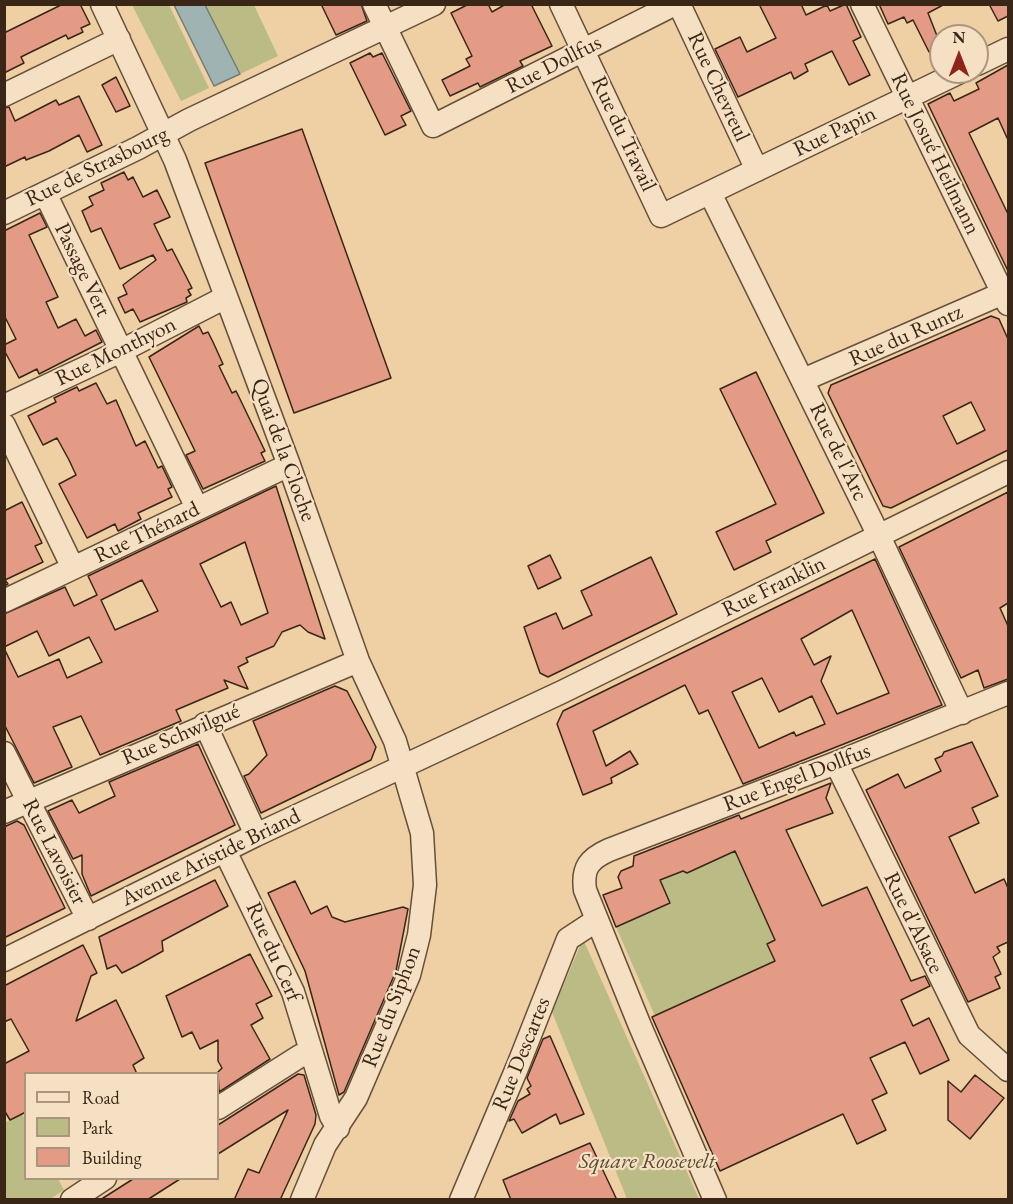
<!DOCTYPE html>
<html>
<head>
<meta charset="utf-8">
<style>
  body { margin:0 }
  #map { position:relative; width:1013px; height:1204px; overflow:hidden; background:#efd0a4; font-family:"EB Garamond",serif }
  canvas { display:block }
  .frame { position:absolute; inset:0; border:6px solid #392617; pointer-events:none }
  .legend { position:absolute; left:24px; top:1072px; width:195px; height:108px; box-sizing:border-box; background:#f5e0c4; border:2px solid #aa967f; margin:0; padding:8px 10px; list-style:none; font-size:18px; color:#392617 }
  .legend li { display:flex; align-items:center; gap:12px; height:30px }
  .legend b { width:30px; border:2px solid #aa967f }
  .north { position:absolute; left:929px; top:24px; width:60px; height:60px; box-sizing:border-box; background:#f5e0c4; border:2px solid #aa967f; border-radius:50%; rotate:0deg; font-size:16px; font-weight:700; line-height:24px; text-align:center; color:#392617 }
  .north::after { content:''; display:block; margin:auto; width:21px; height:27px; background:#8f2418; clip-path:polygon(50% 0,100% 100%,50% 72%,0 100%) }
</style>
</head>
<body>
<div id="map">
<canvas width="1013" height="1204"></canvas>
<div class="frame"></div>
<ul class="legend">
<li><b style="height:8px;background:#f5e0c4"></b>Road</li>
<li><b style="height:16px;background:#babb85"></b>Park</li>
<li><b style="height:16px;background:#e39b85"></b>Building</li>
</ul>
<div class="north">N</div>
</div>
<script>
const g = document.querySelector('canvas').getContext('2d');
g.lineJoin = 'round';
function fillPath(path, color) { g.fillStyle = color; g.fill(path, 'evenodd'); }
function strokePath(path, color, width, dash) { g.strokeStyle = color; g.lineWidth = width; g.lineCap = dash ? 'butt' : 'round'; g.setLineDash(dash || []); g.stroke(path); }
function drawText(font, color, halo, rows, align = 'center') {
  g.font = font + ' "EB Garamond",serif'; g.lineWidth = 4.5; g.setLineDash([]); g.textBaseline = 'middle'; g.strokeStyle = halo; g.fillStyle = color; for (const [text, x, y, turn = 0] of rows) {
    g.save(); g.translate(x, y); g.rotate((+turn || 0) * Math.PI / 180); g.textAlign = isNaN(turn) ? turn : align; if (halo) g.strokeText(text, 0, 0); g.fillText(text, 0, 0); g.restore();
  }
}
const green = new Path2D(`
  M132 5H169L209 88 181 101Z
  M205 5H254L278 56 240 74Z
  M735 851 774 938 802 929 768 944 775 961 655 1016 616 927 667 904 669 901 657 881 685 870 687 873Z
  M583 939 699 1199H627L552 1012Z
  M22 1114 26 1121V1178L58 1179 64 1190 50 1199H5L4 1123Z`);
const water = new Path2D(`
  M174 5H205L240 74 214 86Z`);
const building = new Path2D(`
  M63 4H80L90 24 81 28 83 32 68 39 66 35 29 53 21 57 24 63 4 73V33Z
  M321 4H361L367 21 336 35Z
  M469 4H488L492 12 506 4H531L552 46 520 61 523 66 480 87 478 83 450 96 442 80 470 66 466 59 472 56 451 13Z
  M759 4H801L806 15 827 5 830 11 846 4 861 37 853 41 870 75 849 85 832 51 805 64 808 71 794 79 791 72 738 97 715 49 740 37 747 52 776 38Z
  M879 4H945L928 13 941 46 929 52 913 20 907 23 904 17 888 24Z
  M989 4H1008V16L998 21Z
  M370 53 373 57 382 53 411 111 401 116 406 125 385 135 350 63Z
  M1008 65V140L998 118 969 133 1008 214V271L928 104 950 93 954 101 979 89 976 83Z
  M116 77 130 106 116 112 102 85Z
  M79 96 102 145 87 152 79 135 49 151 26 160 25 157 4 167V108L9 107 15 121 56 100 59 105Z
  M302 129 391 378 294 413 205 163Z
  M124 172 128 180 133 177 143 197 157 190 170 217 154 224 167 251 172 249 192 288 188 290 191 295 186 298 187 302 140 322 133 309 125 313 118 298 127 294 123 285 156 260 153 255 120 269 101 228 91 232 82 211 93 205 89 197 104 190 101 183Z
  M40 213 47 227 29 235 58 297 46 302 58 328 76 319 85 336 96 330 102 342 39 374 37 369 19 378 4 350V345L16 339 4 315V231Z
  M991 316 999 319 1008 339V450L891 508 883 506 828 393 831 385ZM971 402 985 430 957 444 943 416Z
  M199 326 203 334 208 332 213 342 223 364 219 366 232 393 236 391 239 397 265 451 261 453 265 461 203 489 186 455 195 451 149 357Z
  M756 372 824 513 766 541 771 552 734 570 716 532 776 504 720 389Z
  M96 383 107 404 116 400 136 446 145 441 158 468 162 466 172 487 168 489 172 497 138 513 141 519 118 531 115 524 87 538 59 484 76 475 69 460 57 438 43 445 28 416 56 402 54 398 77 387 79 391Z
  M276 486 325 639 308 632 300 625 282 632 274 646 246 658 248 662 238 667 248 689 224 680 228 688 176 710 181 721 100 755 81 716 53 727 72 767 34 783 4 724V648L18 677 59 659 67 678 102 662 89 637 49 656 37 631 4 647V614L65 587 74 606 97 595 88 576ZM245 542 268 613 241 625 231 602 221 607 200 564ZM142 580 158 611 115 630 101 600Z
  M1008 492V603L1000 608 1008 626V679L984 688 978 670 961 678 899 547Z
  M22 502 42 543 35 546 43 562 5 580 8 584 4 586V511Z
  M550 555 561 578 538 589 528 566Z
  M651 557 677 614 548 677 540 673 524 627 556 613 563 629 592 615 581 591Z
  M875 559 942 705 743 784 708 710 699 714 685 685 593 731 606 766 630 751 638 764 611 778 612 783 583 795 557 724 563 711ZM852 610 889 693 837 714 821 681 831 656 814 665 801 639ZM762 678 779 712 812 696 825 724 796 736 794 732 759 748 732 692Z
  M335 686 347 691 376 747 371 760 261 813 244 776 249 774 267 755 253 721Z
  M972 742 998 796 972 808 979 823 949 837 975 893 1004 879 1008 888V942L997 947 1000 952 993 957 1001 974 995 977 1000 988 968 1002 866 790 898 774 905 788 941 771 935 759 942 756 944 752Z
  M198 744 235 825 91 896 82 874V855L73 859 48 811 72 800 79 813 115 796 109 782Z
  M831 783 826 798 833 813 786 830 822 906 867 887 911 981 925 976 930 986 901 1000 913 1026 929 1018 949 1060 920 1074 905 1042 870 1058 887 1093 872 1100 886 1130 857 1144 843 1114 720 1171 652 1017 775 961 767 944 775 940 735 851 687 873 683 871 660 880 670 903 616 927 603 895 622 888 618 877 621 871 633 866 634 856 739 815 741 819Z
  M17 821 24 825 65 908 4 938V827Z
  M215 880 228 906 162 941 163 951 136 966 122 973 116 965 107 969 99 937Z
  M295 881 311 914 327 906 332 917 345 922 403 907 408 909 396 971 344 1092 339 1095 305 971 268 893Z
  M83 945 97 973 91 976 76 1021 116 1000 144 1058 133 1065 137 1074H26V1112L10 1120 4 1110V1064L29 1051 11 1019 4 1022V986Z
  M250 954 272 996 256 1004 263 1018 251 1025 270 1059 219 1092 218 1072 222 1068 218 1061V1040L200 1049 192 1032 182 1037 166 996Z
  M550 1036 584 1114 560 1124 556 1114 522 1133 514 1119 509 1121 518 1101 530 1094 527 1089 531 1086 527 1078 543 1039Z
  M298 1074 304 1075 316 1115 315 1124 280 1200H234L248 1169 259 1173 288 1110 218 1154V1125Z
  M975 1075 1004 1098 970 1139 948 1120V1081L961 1092Z
  M590 1143 617 1200H511L503 1180Z
  M133 1179H180L147 1200H100Z`);
const minor = new Path2D(`
  M102 4 175 160 289 465 358 661 395 741 422 833 425 885 419 935 409 975 356 1098 325 1145 302 1200
  M374 4 433 126 675 4
  M561 4 661 216 960 72
  M679 4 757 170
  M862 4 1008 304
  M977 64 1008 49
  M4 95 119 39
  M45 193 197 508
  M710 193 879 536 962 713
  M4 213 138 148 189 120 434 4
  M803 380 1008 291
  M4 406 121 351 226 297
  M4 425 73 568
  M4 601 289 465
  M205 724 256 835
  M4 753 88 919
  M836 763 969 1035 1008 1070
  M4 812 358 661
  M225 851 293 992 331 1116 338 1128
  M4 960 256 835 562 692 1008 472
  M218 1108 300 1056 312 1055
  M72 1200 105 1178
  M461 1200 517 1068 568 939 597 920
  M715 1200 640 1026 585 890C582 868 589 859 609 850L836 763 1008 693`);
const streetNames = [
  ["Rue Dollfus",554,65,-27],
  ["Rue Chevreul",718,87,65],
  ["Rue Papin",835,132,-26],
  ["Rue du Travail",623,134,65],
  ["Rue Josué Heilmann",935,154,64],
  ["Rue de Strasbourg",97,167,-26],
  ["Passage Vert",82,270,64],
  ["Rue du Runtz",906,336,-24],
  ["Rue Monthyon",116,352,-26],
  ["Quai de la Cloche",283,450,70],
  ["Rue de l'Arc",838,452,64],
  ["Rue Thénard",147,533,-26],
  ["Rue Franklin",774,587,-26],
  ["Rue Schwilgué",181,735,-23],
  ["Rue Engel Dollfus",797,778,-21],
  ["Rue Lavoisier",54,852,63],
  ["Avenue Aristide Briand",211,858,-26],
  ["Rue d'Alsace",913,923,64],
  ["Rue du Cerf",273,952,66],
  ["Rue du Siphon",392,1007,-69],
  ["Rue Descartes",522,1054,-68]
];
const parkNames = [
  ["Square Roosevelt",647,1162]
];
fillPath(green, '#babb85');
fillPath(water, '#9fb4b2');
strokePath(water, '#767b74', 1.5);
fillPath(building, '#e39b85');
strokePath(building, '#392617', 1.5);
strokePath(minor, '#66503a', 25);
strokePath(minor, '#f5e0c4', 22);
drawText('22px', '#392617', '#f5e0c4', streetNames);
drawText('italic 22px', '#594b32', '#f5e0c4', parkNames);
</script>
</body>
</html>
